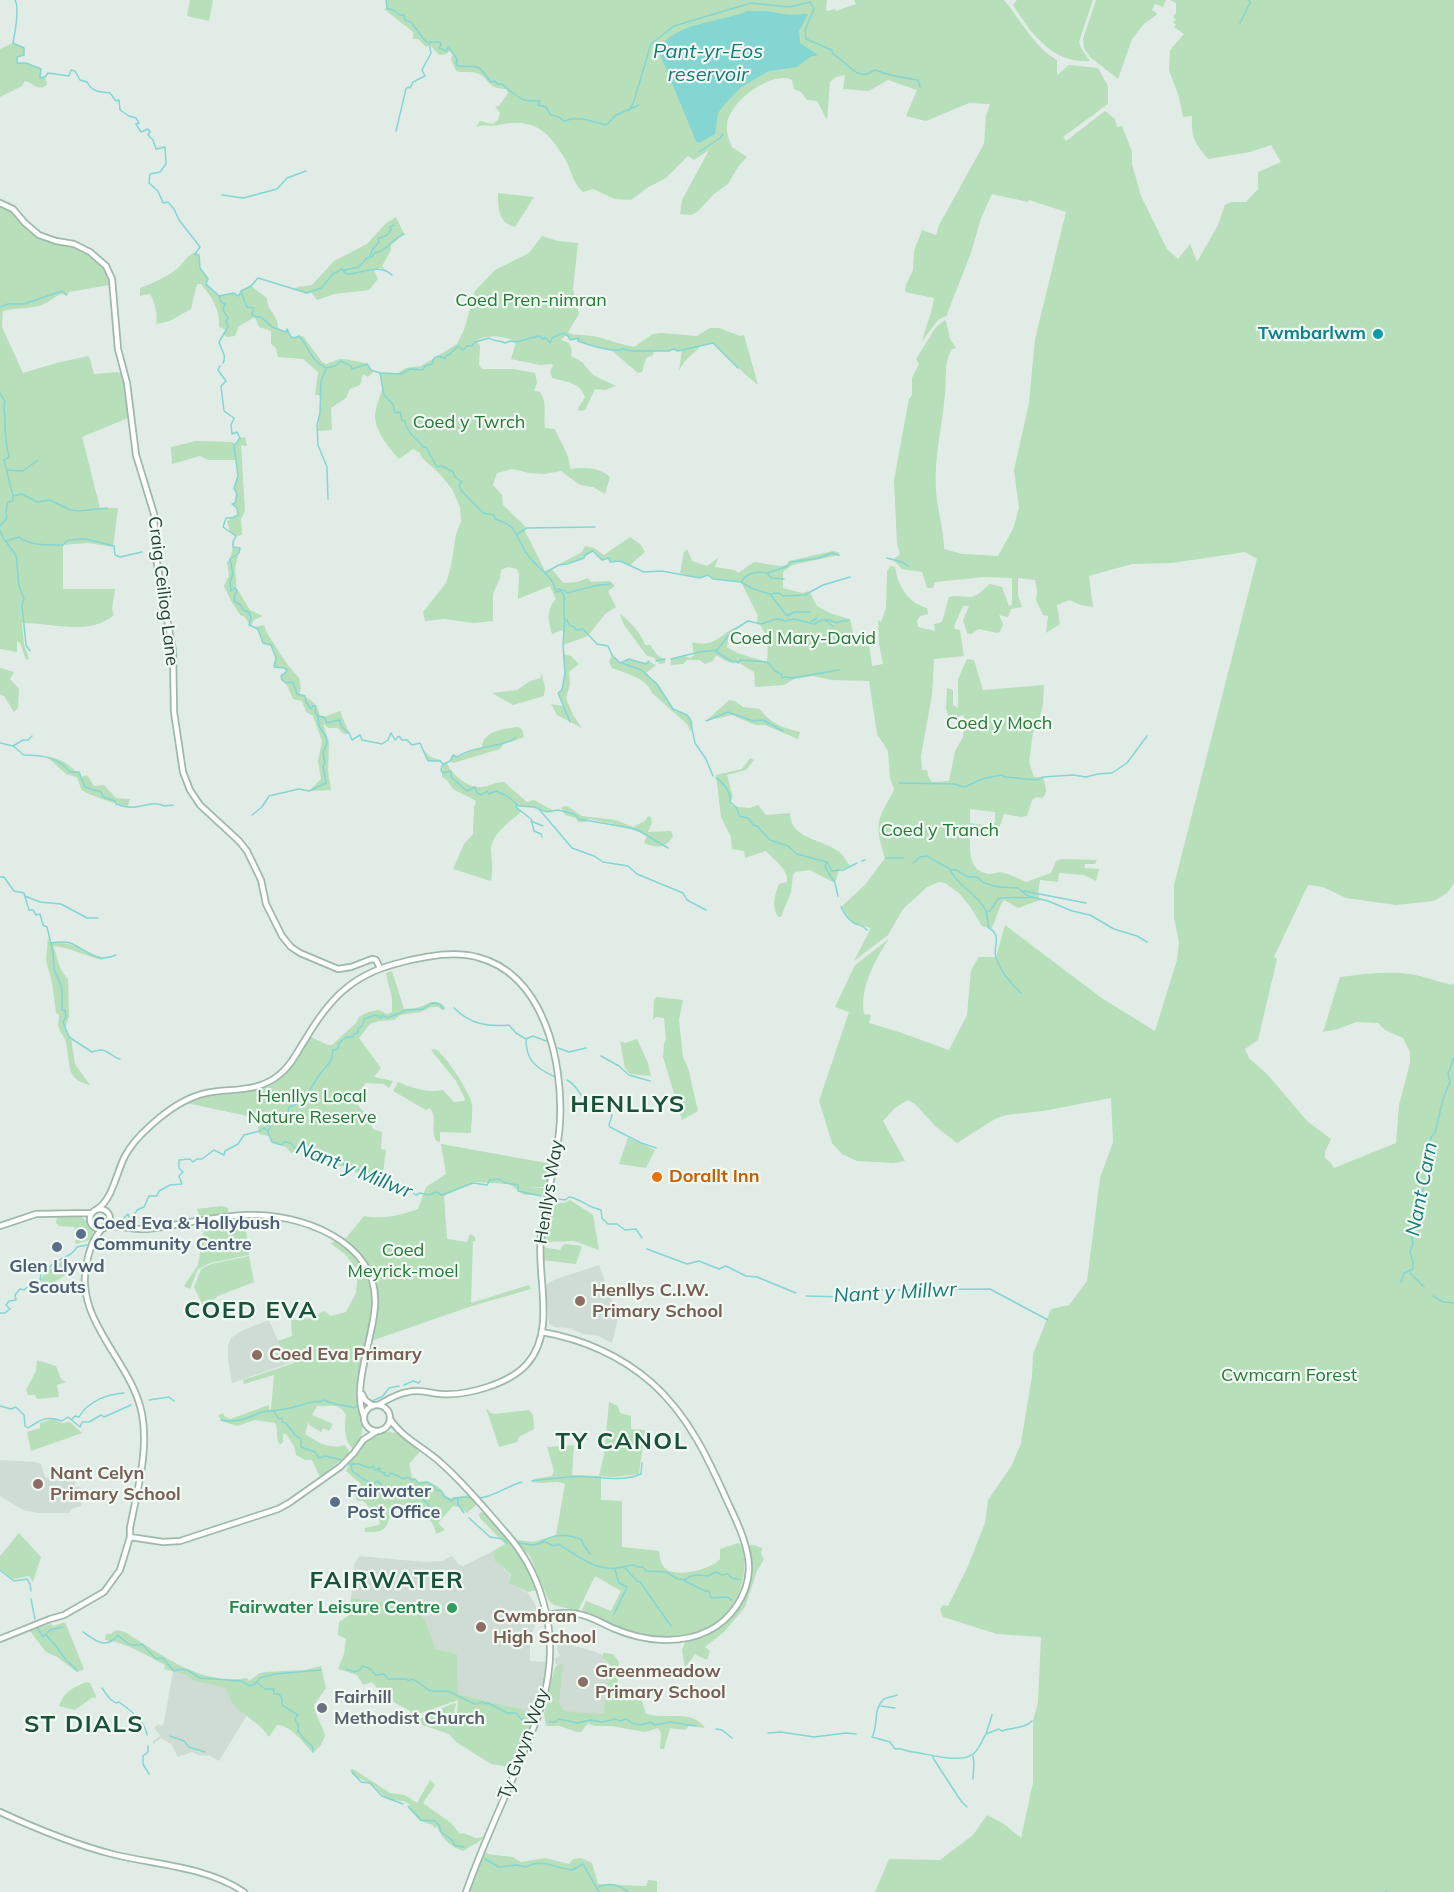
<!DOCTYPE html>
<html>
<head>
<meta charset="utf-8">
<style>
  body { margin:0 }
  canvas { display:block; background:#e0ece5 }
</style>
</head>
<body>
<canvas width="1454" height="1892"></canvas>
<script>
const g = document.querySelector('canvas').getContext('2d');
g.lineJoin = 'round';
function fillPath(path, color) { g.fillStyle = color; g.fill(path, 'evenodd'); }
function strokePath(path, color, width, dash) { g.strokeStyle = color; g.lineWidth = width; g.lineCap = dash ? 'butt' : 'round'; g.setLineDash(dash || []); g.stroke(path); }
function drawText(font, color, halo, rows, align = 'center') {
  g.font = font + ' Mulish,sans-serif'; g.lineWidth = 4.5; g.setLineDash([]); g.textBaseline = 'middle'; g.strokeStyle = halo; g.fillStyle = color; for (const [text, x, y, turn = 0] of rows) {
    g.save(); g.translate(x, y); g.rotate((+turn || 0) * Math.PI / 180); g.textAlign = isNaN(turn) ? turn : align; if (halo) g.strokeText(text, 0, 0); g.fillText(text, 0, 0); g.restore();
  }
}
const built = new Path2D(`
  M599 1265 618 1317 612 1343 599 1336 583 1334 569 1328 555 1327 549 1324 545 1285 556 1279Z
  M269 1320 281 1348 283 1349 290 1363 232 1383 228 1360V1345L231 1338 241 1331Z
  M0 1460 35 1462 41 1464 45 1477 50 1479 55 1477 57 1481 75 1480V1487H80L84 1494 81 1506 71 1509 70 1513H38L23 1510 0 1496Z
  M493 1551 495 1562 504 1567 505 1571 510 1574 508 1583 528 1593 539 1611 530 1641V1661L547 1662 543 1688 533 1719 524 1710 458 1694 457 1654 436 1649 424 1618 420 1614 382 1602 351 1598 354 1565 359 1556 424 1562 442 1561 452 1556 459 1565 463 1566Z
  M558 1644 572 1645 596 1652 602 1655V1659L611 1665 603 1712 589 1722 555 1713 558 1667 554 1659 560 1656 557 1650Z
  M173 1672 192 1673 220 1679 247 1715 219 1761 210 1756 198 1755 192 1752 178 1757 171 1744 161 1738 153 1744V1741L160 1736 154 1728 158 1724 162 1726 164 1722Z`);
const green = new Path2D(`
  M190 0H213L209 21 187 16Z
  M386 0H827L826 10 828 11 835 9 836 11 856 4 854 0H1004C1020 19 1035 48 1057 60V75L1069 65 1098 68 1108 86V104L1063 137 1066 141 1105 111 1115 119 1117 127 1122 126 1132 152V164L1141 196 1167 249 1178 259 1190 244 1197 262 1218 225 1225 205 1231 202H1246L1258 189V172L1281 162 1271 145 1250 152 1208 159C1195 143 1191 137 1192 116L1183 117 1179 97 1169 70 1170 50 1184 34 1174 27 1176 25 1173 22 1176 20 1173 16 1176 13V3L1170 0H1454V883L1447 893 1434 901 1396 905 1346 898 1323 887 1308 885 1274 957 1277 959 1258 1040 1245 1049 1249 1058 1268 1075 1307 1121 1331 1139 1325 1152V1158L1331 1163 1334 1168 1396 1143 1399 1105 1410 1063V1052L1403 1038 1385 1030 1378 1023 1356 1022 1338 1029 1323 1032 1340 977C1364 974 1388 971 1411 974 1425 977 1439 982 1453 985L1454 982V1892H875L889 1859 940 1860 973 1835 987 1815 1004 1824 1021 1838 1033 1783V1721L1038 1702 1041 1637 997 1634 943 1617 940 1609 943 1605 948 1606 968 1566 985 1523 988 1500 1012 1465 1021 1443 1032 1376 1033 1354 1051 1309 1069 1305 1087 1281 1100 1178 1113 1142 1111 1098 1043 1111 1006 1115 995 1119 957 1143 935 1126 916 1105 908 1100 895 1108 883 1121 905 1161 893 1163 857 1161 842 1154 832 1143 819 1101 849 1012 835 1007 855 965 889 939C875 959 859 990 864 1014L871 1015 869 1023 899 1032 949 1050 967 1015 971 970 979 957H996L1005 925 1103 999 1155 1031 1177 960 1179 942 1174 918V885L1257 559 1245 552 1172 563 1132 564 1089 576 1093 607 1081 605 1069 600 1057 605 1060 624 1046 633 1048 616 1043 615 1036 600 1037 591 1035 580 1018 578V595L1022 607 1011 609 1008 617 999 615 1003 624 1000 632 997 633 979 629 971 634 967 633 963 620 969 606H963L954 626 955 629 960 630 964 656 934 659 932 695 921 756 922 770H927L928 776 932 782 949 781 955 751 963 737 964 715 949 718 946 709 947 688 953 690V705L958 708V679L967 659 974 660 983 690 1044 685 1043 705 1039 720 1040 726 1033 732 1029 762 1034 777H1043C1045 786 1049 792 1042 798L1036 797 1032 800 1027 816 1021 817 1004 814 999 828 993 829 992 826 995 822V812L970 809V823L984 825 989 833 981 837 970 832C970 849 967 872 990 874 995 874 999 871 1004 873 1012 875 1019 879 1026 882L1051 873 1056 861 1062 859 1097 860 1095 864H1085L1084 868 1099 869 1096 881 1084 875 1059 873 1058 882 1040 880 1038 894 1040 900 1018 908 1004 900C997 910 997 919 991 929L982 926 969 905 959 893 945 883 939 882 927 887 903 909 888 935 854 961 871 928 853 923 841 907 865 885 885 858C881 845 875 829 881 815 884 806 891 798 894 789L890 778 888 751 877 734 869 681 832 680 813 676 794 679 784 685 755 687 754 672 739 663 728 662 716 655 713 661 705 664 699 660H687L683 664 671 665V659L685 656 690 658 694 655 692 642C716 649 721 632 739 626L729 634 727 647C739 655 754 658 767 662 769 648 767 630 757 622L758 616 741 582 713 579 708 575 700 578 680 573 684 552 687 549 692 561 707 566 718 558 715 567 735 570 738 573 754 562 780 566 787 565 789 561 833 551 838 552 839 555 792 565 783 572V588L802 593 809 591 817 606 832 614 850 619 854 637 869 643 872 666 883 664 879 644 878 620 881 622 886 608 887 571 891 566 895 567C898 586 908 603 927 608L928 614 920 616 917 621 918 627 935 631 934 624 942 622 949 597C957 594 965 599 974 596 980 594 986 587 990 584L1002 587 1009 606 1012 605V578L984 577 935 582 933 588H927L922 572 902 569 893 560 900 554 897 544 894 480 909 399 912 395V378L919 364 916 359 936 327 945 320 946 321 950 339 956 348 952 349C943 363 947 379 945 394 942 427 934 457 936 490 937 510 944 529 944 549L962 554 998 556 1013 529 1019 508 1014 470 1029 403 1035 339 1066 212 1029 200 1028 202 992 194 981 218 971 253 947 314 948 315 938 320 922 341C926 326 932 313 934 298L905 292 906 285 913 270 914 251 922 230 936 235 939 225 984 144 986 116 990 104 969 103 926 121 906 116 917 90 888 80 869 91 843 89 845 75 836 77 830 82 827 120 817 101 807 100 801 92 794 89 792 80C772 70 729 102 727 124 726 132 729 140 732 147L747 157 738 167 728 184 714 194 697 212 691 215 680 214 682 200 709 150 694 160 688 156 666 178 647 188 631 200 615 199 593 189 583 192C573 184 571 169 565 159 549 132 534 117 499 125 491 127 484 124 476 127L480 121 493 124 498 120 500 113 495 106H499L508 93 506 89C486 89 489 76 476 73 469 71 463 73 456 71L451 59 453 55 450 50 447 54 439 55 430 45 426 47 418 39H413V32L384 9 387 8Z
  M1017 0H1093L1079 42 1081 48 1090 61C1052 64 1031 33 1013 5Z
  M1096 0H1166L1163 7 1155 4 1152 10 1157 13 1156 15 1144 24 1132 39 1118 79 1090 57 1084 48 1083 39Z
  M13 43 24 48V55L17 57V63H26L41 69 40 78 45 77 47 85C36 92 35 83 25 81L22 86 0 97V49Z
  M498 193 534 197 515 227C498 223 498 207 498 193Z
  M0 206C16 211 26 228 40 238 50 244 61 245 72 247 92 251 105 265 109 285L69 292 67 296 62 294C55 296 52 300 46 303 33 310 17 307 3 311L2 327 23 373 60 362 89 356 94 374 117 372 121 374 125 387 128 418 82 437 100 508H118L113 547 88 543 63 545V589H115L112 609 114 615C90 636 52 623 22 623L24 644 29 659 26 660 20 643 17 641V652L0 649Z
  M396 217 404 234 391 245V250L382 266 386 271 381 268 374 270 378 279 369 290 334 294 317 300 311 292 307 293 293 290 298 287 312 285 334 261 367 244 385 224Z
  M542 236 558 241 578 243 573 289 579 314 568 332C574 336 575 334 582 335 600 335 616 344 634 347L653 334 661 333 697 336 710 328H719L740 336 744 335 758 385C741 372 729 357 713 343L701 346 684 362 679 371 682 350 654 351 653 355 646 358 642 372 638 373 612 351 578 341V338L570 340 566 335 561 340 569 343 572 350 571 356 582 362 593 375 616 386 605 390 595 389 585 410 579 411 578 408 585 397C580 382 566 382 552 378L550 371 553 366 552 364 540 365 511 359 516 342C506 336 485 334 476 341L480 346 479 365 482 369H513L535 373 537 382 534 391 540 392C548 403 543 416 545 428L555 429C560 443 570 453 570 469 585 467 599 467 610 477L605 494 593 487 580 485 561 471 544 474 529 473 512 469 497 473 493 485 502 495 503 505 526 527 524 529 545 571 552 569 563 583 577 582 588 578 591 582 610 581 615 586 608 591 616 607 605 614 588 636 563 645V630L552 634C548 620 546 610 556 599L550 586 518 599 519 574 517 569 508 567 501 570 500 578 493 594V621L474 623 444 619 425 621 423 612 446 583 451 566 456 534 461 522 460 507 452 489 440 474 422 458 420 453 413 449 399 459C388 446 371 428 376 409 380 393 385 391 380 373H398L406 368 421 366 457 344 464 330 475 291 495 270 529 253Z
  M195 252 200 259V268L208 279 206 284 219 296 234 293 238 296 241 290 251 286 267 298C266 310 279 315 278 329L285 332 287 329 291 337 303 336 322 362 326 364C331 363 337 359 341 359 345 359 363 362 367 364L371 370 374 371 368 377 363 374 360 385 350 389 346 398 331 408 332 430 318 431 321 398 319 395H315L318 372 303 359 278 357 276 348 271 344V331L259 327 255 317 239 326 235 336 227 337 223 335 226 330 219 327C220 308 212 298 201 284H197L191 309C178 316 172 322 156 324 158 315 155 302 150 294L140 296V288C150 285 170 275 178 268 184 262 187 256 195 252Z
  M245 437 247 446 241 445 245 511 241 519 242 535 236 536 230 532 227 521 238 515 237 509 232 504 235 503 236 494 234 488 238 476 236 460H208L200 456 172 464 171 447 196 441 232 442 236 444 240 438Z
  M630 537 640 544 645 552 630 565 620 561 610 562 608 558 602 560 594 551 586 555 584 558 554 567 582 552 585 546 594 548 604 555Z
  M233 547 240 548C239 554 237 559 236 564 234 572 237 579 236 587L250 610 263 616 254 620 251 626 244 616H241L231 601 224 586 229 575 227 562 230 559Z
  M620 614C631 623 640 631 645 645H650L658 656 665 659V663L660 664 653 657 647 656 624 625Z
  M264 625 267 633 287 664 299 678 301 688 299 695C310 697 319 705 320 717H324L340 711 349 733 348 734H344L338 728H329L323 724 329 742 328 771 331 790 309 791 321 779 318 761 322 741 313 716 306 712 302 701 293 699 286 683 282 680 281 676 286 671 285 668 274 667 276 658 271 646 263 643 258 629 254 627Z
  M563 654 571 656 579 664 569 672 570 684 566 698 573 715 582 728 557 715 551 704 562 706V700L558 693C567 685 565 665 563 654Z
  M612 655 620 663 629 659 645 663 648 661 656 665 647 672C648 678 651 678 656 682 664 691 666 702 674 709 681 716 700 715 690 732L688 725 652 693C647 678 627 674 612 668L609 662Z
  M0 668 14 672 10 679 19 689 18 708 14 712 4 696 0 695Z
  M541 672 545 687 544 696 513 705 492 693 517 690 530 681 541 678Z
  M729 700 735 701 743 707 760 709C770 724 784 728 800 732L798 739 765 725H755L732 715 706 721Z
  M518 727 522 729 524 737 511 742H505L500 749 453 763 450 761 453 755 457 757 482 747C483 730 505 729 518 727Z
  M424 750 430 757 441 760 443 764 447 763C451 774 468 788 480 787 488 787 495 782 504 782L527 802 534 800 554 811C546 813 543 808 535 807 528 806 522 808 516 803L517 808 522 811C510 822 490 834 491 852 492 861 493 871 491 881L453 869 464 844 473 834 474 807 476 801 453 789 447 780 442 777 443 764 440 761H428Z
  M46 756C59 759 67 762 76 772H79L81 777 87 775 94 786 104 785 116 798 130 799 128 806C120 806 86 794 82 790 79 786 80 781 76 777L66 774Z
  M750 758 754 760 746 770 727 775 733 797 730 802 732 806 750 808 758 805 766 815 790 813C790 839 822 839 838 851 843 854 847 862 850 866L839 870 835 883 810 870 795 872 793 875 791 892 781 917H778C771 907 775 894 779 884L787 882C789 870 774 860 766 851L745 858 744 851 732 849 731 837 721 817 716 775 742 769Z
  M567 806 582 816 616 820 633 827 645 821 648 816 651 817 652 823 648 832 671 831 673 836C666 849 656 848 644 843L647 835C636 831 625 827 614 824 606 822 597 821 589 819L586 822H578L576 818 565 815 561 807Z
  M48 937 50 943C73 940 83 953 104 958L102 960C83 955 72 948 53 946 59 959 57 967 68 979L69 1017 65 1028 71 1038 75 1064 90 1085C64 1079 71 1063 66 1043 65 1037 59 1031 58 1025 58 1022 59 1018 59 1015L56 1013 52 982 46 961Z
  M392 971 404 1009C409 1008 414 1009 419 1007 432 1003 434 997 446 1008L443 1010 438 1007H431L421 1012 400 1015 394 1020 379 1021 370 1024 359 1038 381 1068 374 1077 393 1081 389 1088 384 1084 366 1083 353 1099 366 1115 373 1129 382 1132 381 1149 386 1150 382 1180 371 1179 342 1166H334L303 1148 291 1153 286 1147 272 1143 268 1136 259 1134 258 1127 261 1125 257 1118 186 1103C194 1100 203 1097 213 1096 238 1092 263 1095 284 1076 296 1065 302 1050 311 1037L328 1045H332L356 1023 359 1017 368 1012 379 1010 387 1014 392 1012V999L386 973Z
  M657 997 683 1000 679 1020 683 1057 688 1068 698 1111 682 1120 663 1057 664 1043 666 1039 664 1018 656 1017 653 1020 654 1000Z
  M637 1039 648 1063 651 1076 630 1074 625 1068 620 1041 625 1043Z
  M435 1049C445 1054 469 1091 472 1104 473 1113 471 1124 471 1133L440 1132V1142L436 1141C430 1126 438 1120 430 1108L426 1110 393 1091 398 1082C413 1088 427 1093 443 1090L454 1102 464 1101 465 1099 456 1081 431 1050Z
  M628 1138 655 1150 646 1168 619 1164Z
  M441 1144 552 1164 547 1187H528L546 1188 545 1195H524L509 1184 474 1182 444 1196 447 1239 467 1242 470 1234 475 1237V1241H473L471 1303 529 1285 531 1289 472 1306 368 1342 365 1352 361 1353 363 1354 357 1388V1403H359C362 1420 367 1435 353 1449 344 1441 344 1426 346 1415 339 1402 329 1407 317 1406L312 1415 333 1424 329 1431 323 1428 321 1432 309 1425V1421L305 1434C317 1442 330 1450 345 1445L350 1453 320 1477 312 1460H305L296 1455 294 1446 286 1434H283V1442L280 1445C275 1439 279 1430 275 1423L255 1420 237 1426 222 1421 218 1415 223 1413 224 1416 230 1419 269 1405V1409H271L274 1375 244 1384 243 1380 294 1363 292 1350 281 1348 278 1341 292 1336 291 1320 312 1318 324 1311 331 1316 346 1312 356 1293 358 1271 345 1254 330 1243 346 1238 364 1216C383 1220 400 1215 418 1209L426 1187 446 1174Z
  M570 1200 593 1215 599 1250 574 1241 548 1242 543 1239 549 1201 564 1203Z
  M222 1206 228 1208 229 1220 245 1222 249 1255 210 1263 198 1269 190 1289 184 1286 198 1265 204 1229 197 1209Z
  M72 1215C83 1216 87 1221 93 1230L92 1239 76 1244 75 1240 84 1238 86 1233 76 1230 74 1238 75 1227 59 1226 56 1223 57 1216Z
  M566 1244 582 1246 576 1264 542 1260V1247L560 1250 563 1245Z
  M249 1256 254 1282 218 1296 204 1308 194 1287 201 1269 211 1264Z
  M66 1258 71 1268C61 1281 51 1285 35 1285L47 1271Z
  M37 1360 56 1366 61 1379 66 1382 57 1385 59 1397 37 1399 35 1395H28L26 1390 36 1371Z
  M609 1402 618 1406 620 1413 631 1416V1429L645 1430 639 1474 614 1477 601 1476V1500L622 1501V1547L659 1551C660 1558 660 1564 666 1569 677 1578 712 1569 720 1559V1549L738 1543 742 1546C747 1566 744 1586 733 1604 699 1659 627 1635 582 1610L586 1601 611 1611 621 1591 595 1576 578 1611 554 1605 549 1601 530 1556 518 1544V1540L533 1542 556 1535 565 1484C553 1479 541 1486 532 1481L534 1479 552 1476 554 1471 547 1447 574 1445 572 1475 599 1476 604 1455Z
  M486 1408 491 1413 494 1414 529 1410 533 1415 534 1429 519 1437 517 1442 499 1447Z
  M53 1419 62 1423 70 1422 82 1433 31 1451 27 1432 40 1428V1423Z
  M386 1432 398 1433 422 1449 409 1464 412 1477 419 1482C427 1479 442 1487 445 1495L450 1498 468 1495 477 1504 467 1513 459 1507 453 1506 438 1523 445 1530 436 1534C435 1519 416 1506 401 1505 386 1510 392 1527 380 1531 377 1532 369 1532 365 1532V1528L379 1525 380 1523 378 1516H368C372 1509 368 1505 363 1501H357L355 1495 361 1484 346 1471C353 1453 367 1437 386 1432Z
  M481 1512C502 1517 528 1571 537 1590L528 1592 508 1583 511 1574 506 1571 504 1567 495 1562 493 1551 505 1544 480 1518 479 1514Z
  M19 1533 41 1557 33 1582 29 1576 13 1579 0 1569V1556Z
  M754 1545 762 1548 761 1554 764 1559 757 1571 745 1607 724 1632 705 1647 710 1651 707 1660 696 1655V1653L685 1668 682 1650 685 1642C696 1637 710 1635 720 1628 746 1609 755 1575 747 1546Z
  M351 1598 382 1602 420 1614 424 1618 436 1649 457 1654 458 1694 524 1710 533 1719 521 1750 516 1754 510 1767 491 1764 456 1742 449 1734 420 1724 416 1720 454 1703 456 1704 454 1711 457 1714 458 1700 413 1716 410 1711 386 1698 372 1682 363 1685 357 1675 338 1669 344 1654 346 1639 338 1635 339 1622 349 1615Z
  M65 1622 84 1669 77 1672 57 1657 46 1652 30 1631 51 1624 53 1626Z
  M116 1630 125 1632C161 1654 200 1686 247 1678L249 1681 260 1673 265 1672 305 1670 321 1666 326 1688 314 1705C315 1716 323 1725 325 1736L321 1745 313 1753C304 1744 291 1725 277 1725L269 1737 262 1728 233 1705 226 1688 195 1681 186 1675 164 1669 165 1665C146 1655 127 1643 105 1640L106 1634H110Z
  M603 1653 613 1654 619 1662 617 1675 619 1691 641 1698 646 1714C665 1720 693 1709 705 1728L689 1726 685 1730 670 1728 664 1749H660L661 1733 658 1728 645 1732 611 1726H594L588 1723 581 1732H577L560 1726H546L544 1714 554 1670 556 1666 563 1663 559 1703 564 1711 598 1714 603 1713 611 1665 602 1658Z
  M86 1682 90 1683 96 1696 95 1699 93 1697 75 1710 59 1706C64 1691 73 1688 86 1682Z
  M353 1769 390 1793 405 1795 417 1803 430 1780 435 1785 423 1803 451 1823 460 1834 463 1833 476 1838 484 1837C478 1844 470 1845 464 1851 452 1848 442 1839 437 1827L434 1828 433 1825 420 1821 408 1808 410 1805C403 1799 399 1801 392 1800 383 1798 379 1789 372 1785 366 1780 357 1779 351 1773L350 1770Z
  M485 1849 487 1854 513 1857 521 1862 545 1858 569 1864 573 1859 581 1858 592 1863 598 1884 643 1886H646L648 1880 657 1881V1892H472L469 1890Z`);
const water = new Path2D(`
  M747 11H765L790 15 808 14 799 31 800 43 818 55 810 57 797 67 769 71 741 87 724 105 718 113 715 134 699 143 696 141 659 52C668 23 723 22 747 11Z`);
const stream = new Path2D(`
  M15 0C20 9 15 32 13 43L24 48V55L17 57V63H26L41 69 40 78 45 77 48 73 69 76 71 70 75 71 80 80 87 82C92 92 100 92 110 93L116 101 119 100 120 110 129 116 136 118 139 123 136 124 141 132 148 129 150 132 148 135 153 140 156 149 165 147 166 164 160 172 150 174 149 183 158 191 163 203 168 202 174 209 179 220 197 243 200 247 195 254 199 255 200 268 208 279 206 284 219 296 221 302 225 304 223 310 228 318 226 321 228 327 219 342C221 349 227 356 223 363
  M386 0 387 8 395 11 400 15H404L405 20 411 22 426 42H440L441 45 439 48 446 51 448 47 457 59 456 65C463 68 470 65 477 67 483 69 487 78 491 82L495 81 497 84H502C505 87 520 99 524 100 528 101 535 101 540 101L538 105 546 107C553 119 548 113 559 117 561 118 562 121 565 121 577 115 594 122 606 125L616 115 639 105
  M1240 23 1250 3 1249 0
  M628 111 633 104 651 44 674 26 751 3 790 7 810 2 814 9 805 30 806 39 832 50 833 54C843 59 855 77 866 74 869 74 872 71 875 70 887 75 904 78 918 80L920 87
  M396 131 406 89 408 87 410 88 413 82 425 76 422 70 431 53 429 43
  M699 152 720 138 723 134
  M222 195 243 198 277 189 287 178 306 171
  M370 256 372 250 379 242 378 239 387 235 391 230 390 227 394 225
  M344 270 359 267 367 258 373 256 374 253C386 252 393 238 404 234
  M241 291 251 286 258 278 307 293 321 288 333 274 342 269 346 274C359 275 379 262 392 275
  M219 296 234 293 238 296 241 292 247 307 254 308 252 314 255 317H261L272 327 286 332 287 329 291 337 295 338 299 336C309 347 311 361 326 368L335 366 341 361 351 366 352 369 367 364 371 370 380 373 384 395 393 404 395 413 400 412 402 420 405 421C406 432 416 438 423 447H426L437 467 442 466 453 472 455 477 462 482 459 485 461 490 483 513 494 515 495 519C501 522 507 522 512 528 520 538 522 549 531 559 540 570 553 576 556 592L561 591 564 596V619L567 620 569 625 574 627 576 630 583 629 597 644 608 646 612 655 620 663 629 659 646 664 649 661
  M0 307 8 304H24L62 291 66 294
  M220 366 218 370 226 381 221 386 224 411 234 418 231 425 232 434 237 432 240 438 234 446 238 476 234 488 237 494 235 503 232 504 237 508 238 515 232 518H226L223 527 236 536 233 542V547L240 548 239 553 230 559 233 574 230 582 231 591 235 588 237 590 234 598 235 602 241 605 243 610 249 612 251 618 249 625 258 629 263 643 271 645 276 658 274 667 285 668 287 671 281 676 282 680 286 683 293 682 297 694 305 696 306 702 311 709 313 706H316L315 712 318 716 324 717 327 723 340 720 341 726 349 733 352 740 360 735 362 740 382 744 388 740 391 733 395 740 399 736 402 740H407L412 745 420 743 428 761H440L443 764 441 770 443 773 451 771V777L467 791 475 787 477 793 481 795 487 791 489 794 496 791 507 796 519 806 534 807 547 812 558 810 574 814 579 819 636 829 668 848
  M326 369 321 381 320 413 317 425 318 445 327 467 328 499
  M381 373 401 374 410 369 423 370 425 366 432 364 434 358 439 356 445 359 446 356 450 354 458 346 463 350 467 346H472L475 342 489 338C495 342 500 340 505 343L510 341 516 342 539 336 544 339 545 337 550 343 552 338 563 333 568 336 570 340 579 338 578 341C589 345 612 353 623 349L631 351H669L673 349 678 351 713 343 738 368
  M0 393 5 402C2 409 6 414 5 422 5 434 6 444 9 457L4 460 13 496V501L8 502 6 512 7 518 0 526
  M7 470 23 471 38 460
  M13 496 22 494 37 502 50 500 70 510 80 511 107 508
  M0 530 3 538 16 555 19 586 24 599 22 605 26 645 30 651
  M517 534 527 528 595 527
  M6 541 19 537C29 546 49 545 63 545L68 540 86 539 114 546 115 555 120 557 142 552
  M887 558 902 562 908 566
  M546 572 559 565 567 564 584 558 585 555 593 551 602 560 609 558 610 562 620 561 644 572 662 571 700 578 708 575 713 579 741 582 753 589 770 594 779 593 783 596 805 595 823 585 850 577
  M767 573 786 567 791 562 819 558 832 553 839 555
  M741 582C747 572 757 571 767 573L771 578 784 579
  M558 589 566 591 567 593 599 585 611 584
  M770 594 787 616 794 612H810
  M565 619 563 644 565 673 562 690 558 693 570 722
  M825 620 833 626
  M809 623 817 618
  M715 651 733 662 736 661 738 663 740 660 767 662 775 671 781 674 782 678 786 677 792 678 839 670
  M671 659 699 652 717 650 732 631 748 621 761 624 777 619 785 621 794 619 814 624 822 620H830L837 623 841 621H848
  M656 661 665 659
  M622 663 641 670 657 684 673 709 687 715 690 719 695 743 706 759 713 776
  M706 721 728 712 753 721 763 720 783 731
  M0 743 13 746 24 755C42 755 58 757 70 772H79L85 787 101 792 103 797 115 801 116 804C122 806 130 808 135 807 145 806 155 801 164 806L173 805
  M13 746 23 740H28L32 736
  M444 764 450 761 453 755 457 757C474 745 504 748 516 737
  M716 778C724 783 731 792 730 802L737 808 739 816 748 818 753 825 757 826 770 840 788 846 797 854 827 862 832 871 843 870 857 863
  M899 783 954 784 965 787 982 779 1001 775 1006 777 1037 780 1043 777 1073 775 1086 777 1098 774 1112 773 1127 763 1147 736
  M516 804 517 808 531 819 534 831 541 834 542 837
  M538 808 572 848 594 856 603 862 628 866 637 874 683 893 687 900 706 910
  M252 815 262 807 269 796 299 789 309 791 326 783 323 766 325 763 323 753 327 743 326 737 319 726 318 716
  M531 821 543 826
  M886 858H904
  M862 861 865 860
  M826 862 825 867 835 883 838 896
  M913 863 920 857 927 856C935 862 943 864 951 870H956L968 877H977L984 883 999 887 1018 888 1028 896 1048 901 1072 911 1090 915 1114 929 1137 936 1147 942
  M950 870C959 888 977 893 985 909 988 914 987 923 989 928 1003 936 992 948 996 958 1001 972 1010 983 1021 993
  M0 877H4L14 891 24 893 29 910H33L36 915 40 914 43 925 47 927 53 952 54 968 62 989V1010H65L66 1017 63 1022 69 1037 92 1052C95 1051 98 1050 101 1050 108 1050 113 1058 120 1059
  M1024 891 1086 903
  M25 896 40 902 61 904 87 918H98
  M841 907C844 913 848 920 854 923 860 926 862 924 867 930
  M986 912 990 911 998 899C1010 896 1021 899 1033 897
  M50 943C57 942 65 941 70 943 88 950 96 964 116 955
  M454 1008C470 1024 487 1027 509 1025L516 1033 526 1039 533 1036 546 1041
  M526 1039C526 1061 536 1068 555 1077
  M558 1048 569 1052 586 1048
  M601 1056 619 1066 629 1075 650 1081
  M567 1080C577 1085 579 1095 587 1101 597 1108 601 1100 612 1115L609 1125 610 1127 641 1143 656 1148
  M268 1132 272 1142 282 1145 284 1142 291 1143 296 1149 304 1145 312 1150 316 1156 323 1157 324 1159 333 1162 334 1165 341 1162 349 1169 365 1170 366 1176 372 1175 375 1178 391 1180 394 1186H399L402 1190 407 1189 416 1195 420 1193 428 1195 437 1192 442 1195 473 1183 487 1185 490 1180 499 1179 505 1183 518 1185V1191L541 1196
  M553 1198 565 1200 569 1197C578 1198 584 1204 592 1207 595 1208 598 1209 601 1210L602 1218 608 1224H617L625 1230 636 1229 642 1238
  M120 1222 128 1214 130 1219H132L137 1210 144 1207 149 1196H157L159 1191 170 1185 182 1184 179 1176 183 1172 179 1168V1160L190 1159 193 1162 197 1159H202L214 1150 224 1155 225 1151 238 1144 244 1135 260 1131 264 1128 268 1131 270 1127V1122L288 1112 289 1107C304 1104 311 1087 320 1074 326 1065 333 1063 333 1050L338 1049 339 1043 346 1037H353L354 1034 358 1033V1029L363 1025 364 1019 375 1015 381 1018 383 1015 387 1018 407 1010 423 1009 432 1003 440 1004 443 1009
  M647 1249 687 1264 699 1261 719 1269 726 1266 746 1276 757 1277 796 1293
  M1410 1273 1424 1287
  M1401 1282 1404 1273 1413 1269V1262L1410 1252 1413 1243 1411 1233 1415 1230V1211L1427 1179 1426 1164 1431 1137 1435 1133 1443 1099 1450 1082 1448 1074 1454 1057
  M806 1296 843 1297 880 1290 990 1289 1048 1320
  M1433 1296 1443 1302 1454 1303
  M0 1313H5L10 1309 6 1305 9 1301 16 1300 15 1295 20 1289 24 1290 34 1282 40 1281 41 1272 45 1273C55 1256 70 1260 77 1247L87 1245
  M404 1385 413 1381 419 1383 420 1381
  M149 1400 169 1397 174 1401
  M372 1401 383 1396 389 1388 399 1386
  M0 1406 11 1409 16 1407 24 1415 25 1426 28 1428C40 1420 48 1415 62 1421L68 1417 80 1427 82 1422H89L101 1415 104 1417 131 1405
  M274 1411 278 1418 282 1419V1422L286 1423 295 1435 301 1439V1447L315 1452 319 1458 325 1456 341 1460
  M72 1419 75 1416 79 1417C88 1401 108 1394 124 1393
  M221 1420C238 1423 246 1419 261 1412 265 1411 266 1412 270 1411 281 1410 292 1408 301 1405 308 1404 312 1400 319 1402L324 1400C336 1406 342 1404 354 1408L357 1405
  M349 1464H359L369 1468 373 1466 375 1470 380 1468 379 1471 385 1473 384 1475 389 1476 391 1473 404 1479 407 1477 412 1480 415 1479 419 1484 427 1482 435 1487 436 1490 441 1491 443 1496 452 1501 455 1498 470 1497
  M351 1465 352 1471 366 1481 374 1483 378 1481 386 1491H394L396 1495 404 1496
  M532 1481C545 1479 558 1478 570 1477 593 1474 618 1484 641 1474L642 1463
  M411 1494 414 1493C423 1497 431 1505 431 1516
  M458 1498V1504L464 1513
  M480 1498C496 1496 507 1486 522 1482
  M469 1518 490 1537 503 1539 507 1543
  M519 1543 533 1545 545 1542 554 1546 558 1544C579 1556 593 1570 616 1568 623 1568 627 1565 634 1565L637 1567H643L646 1571 666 1572 678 1579 684 1580 691 1576 698 1575 708 1576 716 1572 722 1575 728 1574 732 1578 740 1580
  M539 1544C551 1533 569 1534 582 1540L583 1544 590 1554
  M625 1568 637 1581 640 1582 671 1626
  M0 1570 14 1581 27 1579 30 1584 31 1591
  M683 1580 705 1591H709L711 1598 727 1597 732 1600
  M31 1599 35 1619
  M614 1614 627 1587 619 1583 615 1569
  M38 1629 43 1637 50 1630 62 1627
  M83 1632C96 1641 106 1650 118 1635 125 1642 131 1648 142 1644L156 1659 163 1658 174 1671 180 1669 187 1670 200 1678 241 1681 250 1686 255 1684 260 1678 275 1674 321 1670
  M46 1635 56 1646 65 1659 77 1670
  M346 1669 355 1672 361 1669 362 1666 369 1668 376 1675 384 1674 388 1679H406L409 1681 411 1679C420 1681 423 1688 431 1691 437 1692 444 1690 450 1692 458 1696 466 1700 475 1704L483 1702 485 1704 488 1703 507 1713H516L521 1719 529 1720
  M257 1682 265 1689H274V1694H279L282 1699V1705L298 1715 295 1719 298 1725V1731L304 1739 312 1746 313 1752
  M102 1688 110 1699 116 1703 119 1702C129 1709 146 1722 147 1735
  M897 1695C893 1697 887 1697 884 1699 872 1710 879 1726 872 1737L890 1742 895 1749C903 1748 905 1751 913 1752 929 1754 960 1764 973 1754 979 1750 982 1740 986 1734L999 1729 1002 1731C1012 1727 1024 1729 1032 1721
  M881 1706 895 1708
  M548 1722H555L559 1719 577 1723 591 1720 602 1722 615 1719 620 1721 626 1719C634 1725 641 1727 650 1722L655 1725 670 1722 696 1726
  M716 1729 722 1730 732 1738
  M768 1733 781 1732 814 1737 846 1733 856 1734
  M986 1734 992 1715
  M170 1736 184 1741 189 1747 205 1752
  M148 1746V1752L143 1756V1764L149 1774
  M933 1756V1758L961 1801 967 1807
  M352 1772 361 1782 370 1783 382 1796 403 1804
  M973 1779 974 1763 973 1756
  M408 1806 421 1820 435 1821 439 1825 441 1832 453 1841 454 1845 464 1847
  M485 1859 499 1867 517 1865 526 1867C540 1858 557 1868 572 1870L583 1864 599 1892
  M598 1887C608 1883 619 1884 628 1892
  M1386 1891 1387 1892`);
const secondary = new Path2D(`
  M0 203 13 209 25 223 39 235 56 241 74 244 90 252 106 266 112 279 118 349 127 383 136 455 154 514 156 558 173 651 174 712 183 772 190 790 200 805 239 841 247 851 261 880 266 904 282 936 291 947 300 953 338 969 351 967 372 959 376 960 380 968
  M90 1219a10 10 0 1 1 20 0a10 10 0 1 1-20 0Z
  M97 1209C112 1201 117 1171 125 1156 131 1145 140 1135 149 1127 165 1112 184 1098 206 1093 232 1088 257 1093 279 1075 291 1066 297 1052 305 1040 328 1001 350 976 395 964 420 957 452 950 477 957 544 974 563 1061 560 1121 558 1160 545 1197 541 1235 536 1277 557 1330 527 1364 509 1384 467 1396 440 1394 429 1393 419 1389 408 1392 398 1393 387 1400 378 1405
  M0 1226 36 1214 91 1213
  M106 1226C120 1225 133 1230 147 1229 181 1225 214 1216 247 1215 300 1213 378 1241 375 1304 374 1338 351 1385 364 1417
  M542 1332C582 1339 621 1356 652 1383 689 1416 709 1460 729 1505 738 1524 749 1547 749 1569 748 1595 731 1620 708 1631 680 1645 643 1641 615 1629 603 1624 591 1616 578 1614 567 1612 557 1613 546 1615
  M362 1394 365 1400 373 1406
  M364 1418a13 13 0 1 1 26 0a13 13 0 1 1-26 0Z
  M390 1419C402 1438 425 1448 441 1463 465 1484 485 1509 506 1533 540 1571 556 1626 548 1676 544 1705 532 1732 521 1758 503 1803 482 1846 466 1892
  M130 1537 163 1542 180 1541 278 1509 289 1503 340 1467 354 1453 363 1440 377 1431
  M0 1639 50 1619 64 1615 104 1592 120 1570 130 1537V1528C137 1491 149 1451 142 1414 131 1358 70 1319 88 1257 91 1246 94 1237 102 1229
  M0 1812C37 1829 73 1844 112 1854 155 1865 206 1866 244 1892`);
const markers = [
  [1378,334,6,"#0f9aa8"],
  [657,1177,6,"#e8710a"],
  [81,1234,6,"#5c6f8a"],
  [57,1247,6,"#5c6f8a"],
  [580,1301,6,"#8d6e63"],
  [257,1355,6,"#8d6e63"],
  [38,1484,6,"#8d6e63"],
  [335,1502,6,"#5c6f8a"],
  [452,1608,6,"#2e9e5b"],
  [481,1627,6,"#8d6e63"],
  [583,1682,6,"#8d6e63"],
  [322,1708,6,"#6b7280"]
];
const parkNames = [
  ["Coed Pren-nimran",531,301],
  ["Coed y Twrch",469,423],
  ["Coed Mary-David",803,639],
  ["Coed y Moch",999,724],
  ["Coed y Tranch",940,831],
  ["Henllys Local",312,1097],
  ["Nature Reserve",312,1118],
  ["Coed",403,1251],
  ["Meyrick-moel",403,1272],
  ["Cwmcarn Forest",1289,1376]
];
const cultureNames = [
  ["Twmbarlwm",1366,334]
];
const streetNames = [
  ["Craig Ceiliog Lane",163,591,83],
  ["Henllys Way",549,1192,-81],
  ["Ty Gwyn Way",524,1744,-70]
];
const foodNames = [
  ["Dorallt Inn",669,1177]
];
const serviceNames = [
  ["Coed Eva & Hollybush",93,1224],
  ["Community Centre",93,1245],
  ["Glen Llywd",57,1267,"center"],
  ["Scouts",57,1288,"center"],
  ["Fairwater",347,1492],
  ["Post Office",347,1513]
];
const educationNames = [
  ["Henllys C.I.W.",592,1291],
  ["Primary School",592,1312],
  ["Coed Eva Primary",269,1355],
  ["Nant Celyn",50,1474],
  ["Primary School",50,1495],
  ["Cwmbran",493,1617],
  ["High School",493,1638],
  ["Greenmeadow",595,1672],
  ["Primary School",595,1693]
];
const leisureNames = [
  ["Fairwater Leisure Centre",440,1608]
];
const worshipNames = [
  ["Fairhill",334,1698],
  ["Methodist Church",334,1719]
];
const waterNames = [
  ["Pant-yr-Eos",708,52],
  ["reservoir",708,75],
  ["Nant y Millwr",354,1170,22],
  ["Nant Carn",1422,1189,-79],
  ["Nant y Millwr",895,1293,-3]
];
const districtNames = [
  ["HENLLYS",628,1105],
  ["COED EVA",251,1311],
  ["TY CANOL",622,1442],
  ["FAIRWATER",387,1581],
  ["ST DIALS",84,1725]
];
fillPath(built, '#cedcd3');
fillPath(green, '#b7dfba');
fillPath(water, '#84d6d3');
strokePath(stream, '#84d6d3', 1.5);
strokePath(secondary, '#9eb9aa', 8);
strokePath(secondary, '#fff', 4.5);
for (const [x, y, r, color] of markers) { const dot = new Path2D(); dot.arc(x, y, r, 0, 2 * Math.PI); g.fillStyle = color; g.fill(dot); strokePath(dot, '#f1f9f3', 2); }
drawText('18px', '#267836', '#f1f9f3', parkNames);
drawText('bold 18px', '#0d838f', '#f1f9f3', cultureNames, 'right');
drawText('18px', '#1f3e30', '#f1f9f3', streetNames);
drawText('bold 18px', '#c56008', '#f1f9f3', foodNames, 'left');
drawText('bold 18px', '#4e5e75', '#f1f9f3', serviceNames, 'left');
drawText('bold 18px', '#785e54', '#f1f9f3', educationNames, 'left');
drawText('bold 18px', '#27864d', '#f1f9f3', leisureNames, 'right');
drawText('bold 18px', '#5b616d', '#f1f9f3', worshipNames, 'left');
drawText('italic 20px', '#157a77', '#f1f9f3', waterNames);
g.letterSpacing = '1.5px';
drawText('bold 24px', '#1a5239', '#f1f9f3', districtNames);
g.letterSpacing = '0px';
</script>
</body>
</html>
